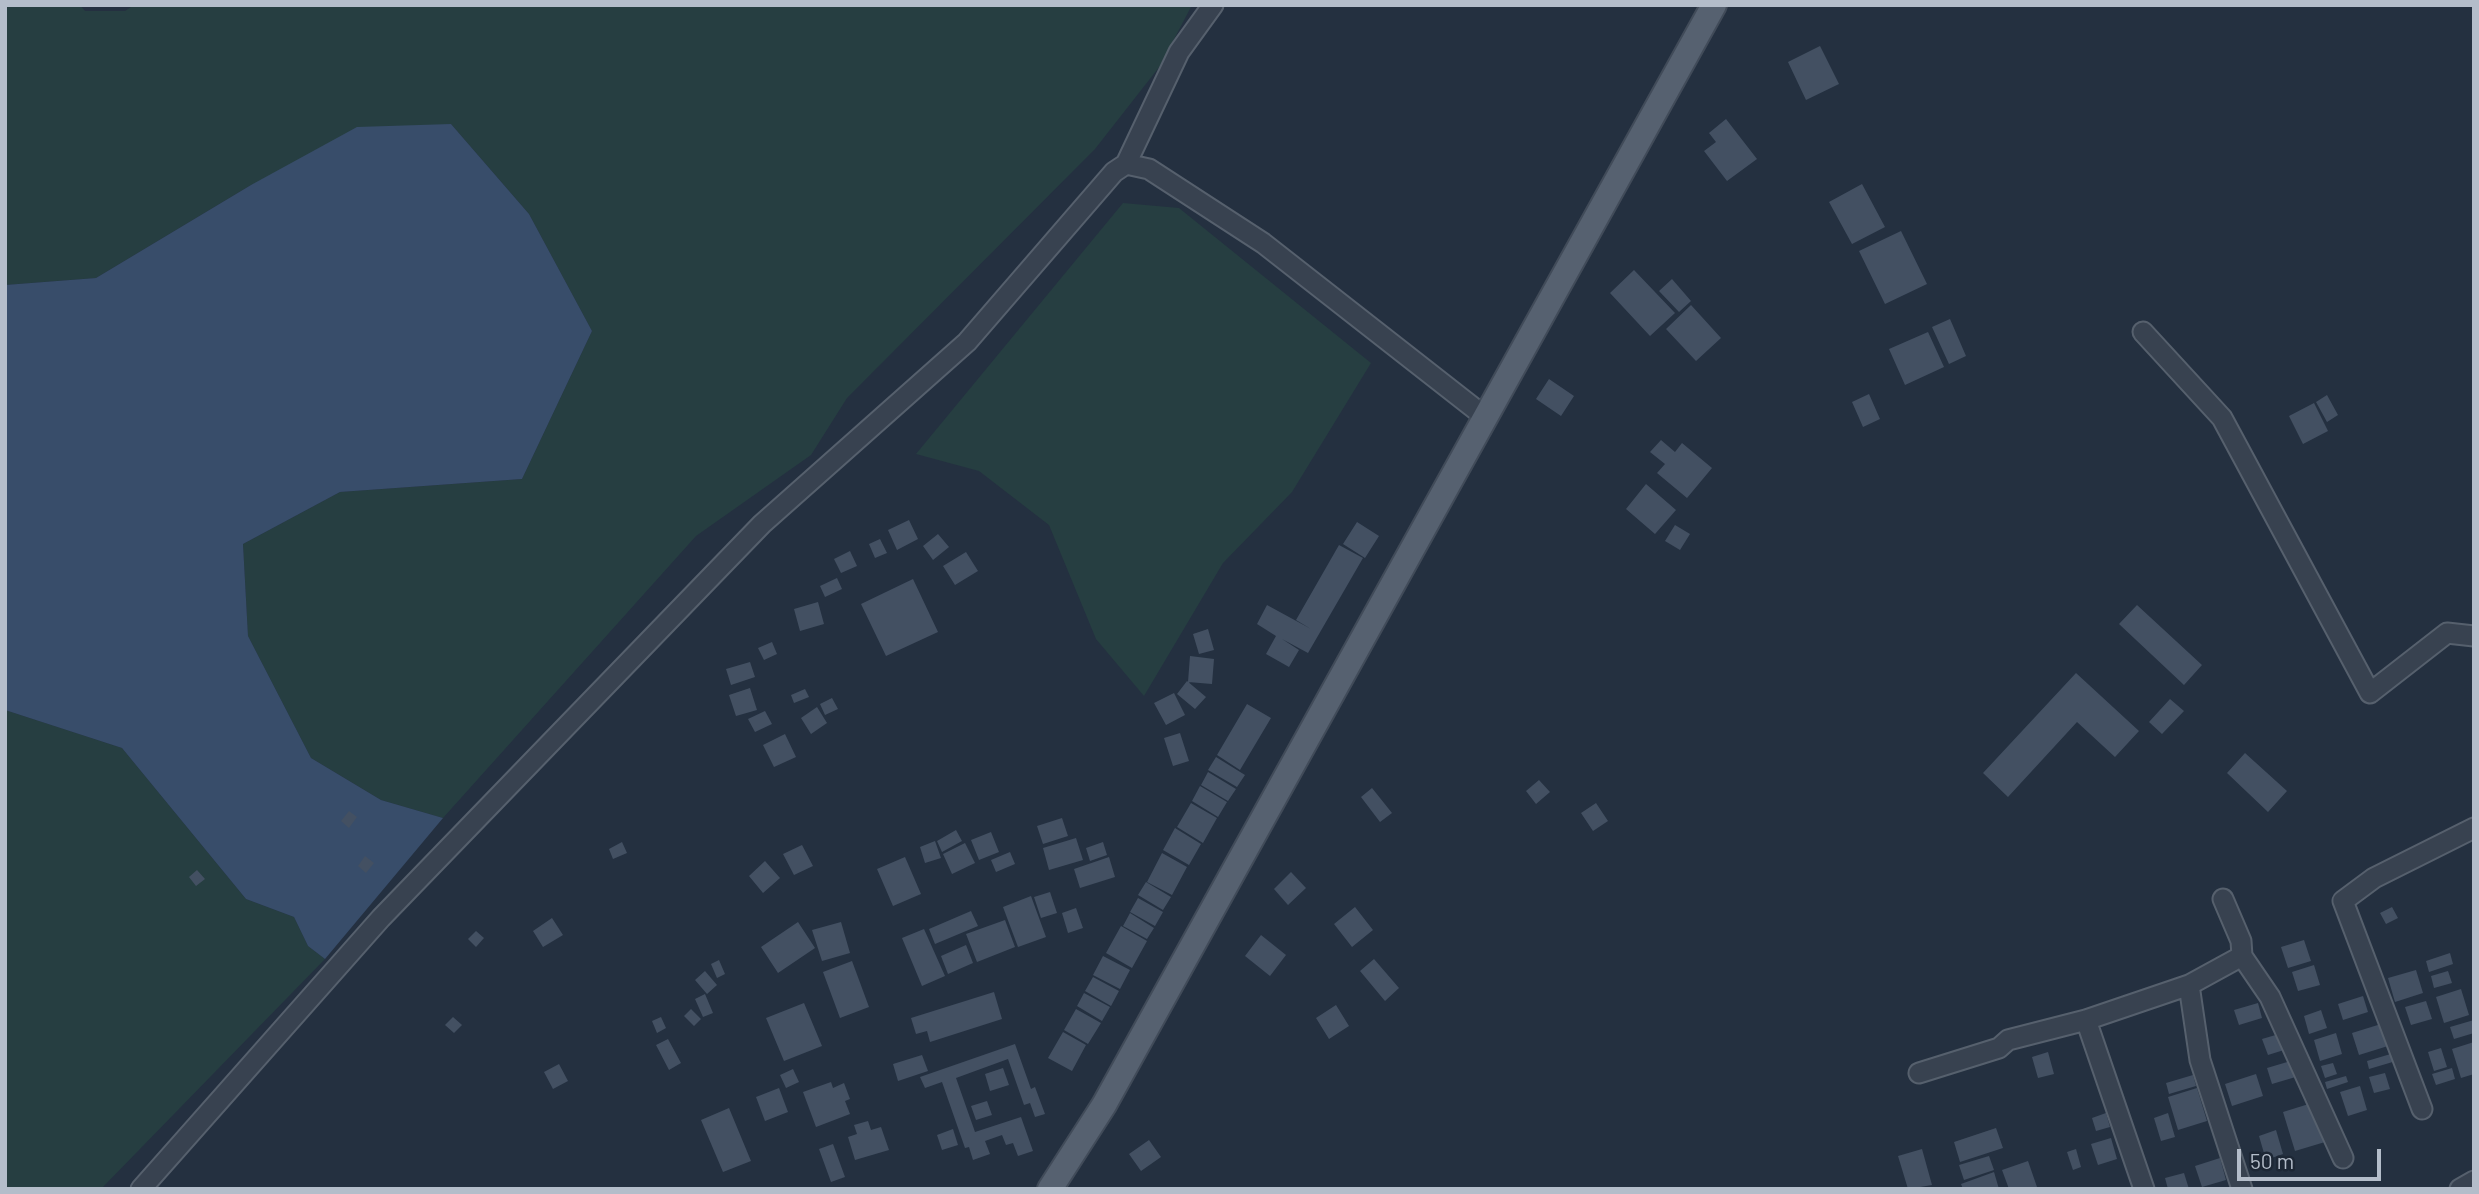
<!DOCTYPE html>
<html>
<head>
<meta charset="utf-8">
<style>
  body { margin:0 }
  #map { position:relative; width:2479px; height:1194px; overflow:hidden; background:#243040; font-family:Barlow,sans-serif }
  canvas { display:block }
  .frame { position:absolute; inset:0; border:7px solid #b4bdca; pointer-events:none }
  .scale { position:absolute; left:2237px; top:1149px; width:144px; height:32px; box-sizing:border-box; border:4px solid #b4bdca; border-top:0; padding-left:9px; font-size:21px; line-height:24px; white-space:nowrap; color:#b4bdca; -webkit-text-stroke:5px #1d2735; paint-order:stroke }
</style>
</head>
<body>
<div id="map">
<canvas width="2479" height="1194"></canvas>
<div class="frame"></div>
<div class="scale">50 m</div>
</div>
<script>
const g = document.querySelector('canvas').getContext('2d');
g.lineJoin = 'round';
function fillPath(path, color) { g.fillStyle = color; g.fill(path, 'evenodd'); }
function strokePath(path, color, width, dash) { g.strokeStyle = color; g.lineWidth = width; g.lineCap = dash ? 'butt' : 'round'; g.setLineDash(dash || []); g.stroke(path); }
const green = new Path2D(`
  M5 5H80L85 11H125L134 5H1192L1160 66 1095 149 847 398 811 455 696 536 443 818 381 800 311 758 248 636 243 544 340 492 522 479 592 331 529 214 451 124 251 185 96 278 5 285Z
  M1123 203 1179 208 1371 363 1292 492 1223 563 1144 696 1096 639 1049 525 979 471 916 454Z
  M5 710 122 748 246 899 294 917 308 946 325 959 101 1189H5Z`);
const water = new Path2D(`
  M451 124 529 214 592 331 522 479 340 492 243 544 248 636 311 758 381 800 443 818 325 959 308 946 294 917 246 899 122 748 5 710V285L96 278 251 185 357 127Z`);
const building = new Path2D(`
  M1820 46 1839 84 1806 100 1788 62Z
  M1726 119 1757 159 1727 181 1704 151 1716 142 1709 133Z
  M1862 184 1885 227 1852 244 1829 202Z
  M1901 231 1927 284 1885 304 1859 251Z
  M1634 270 1675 313 1650 336 1610 293Z
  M1672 279 1691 301 1679 312 1659 291Z
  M1691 305 1721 338 1696 361 1666 329Z
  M1950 319 1966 356 1949 364 1932 327Z
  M1928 332 1944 367 1905 385 1889 349Z
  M1549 379 1574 396 1561 416 1536 399Z
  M1869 394 1880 419 1863 427 1852 402Z
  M2327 395 2338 415 2327 422 2316 402Z
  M2314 403 2328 431 2303 444 2289 416Z
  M1661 440 1675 452 1682 443 1712 468 1687 498 1657 473 1665 464 1650 452Z
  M1646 484 1676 510 1655 534 1626 509Z
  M909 520 918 539 897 550 888 530Z
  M1357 522 1379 536 1365 558 1343 544Z
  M1675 525 1690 534 1680 550 1665 541Z
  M938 534 949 547 933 560 923 546Z
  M880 539 887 553 875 558 869 544Z
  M1339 545 1363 558 1308 653 1282 639 1299 650 1289 667 1266 654 1276 636 1257 624 1267 605 1311 629 1296 620Z
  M850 551 857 566 841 573 834 559Z
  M966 552 978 571 955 585 943 566Z
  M837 578 842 589 825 597 820 586Z
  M913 579 938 632 886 656 861 604Z
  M818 602 824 624 800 631 794 609Z
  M2137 605 2202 665 2184 685 2119 624Z
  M1208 629 1214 650 1199 654 1193 634Z
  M772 642 777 654 764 660 758 648Z
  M1190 656 1214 659 1212 684 1188 682Z
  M750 662 755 677 731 685 726 669Z
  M2076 673 2139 731 2115 757 2077 722 2008 797 1983 773Z
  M1187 681 1206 697 1195 709 1177 694Z
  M750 688 757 710 736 716 729 695Z
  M805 689 809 697 794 703 791 695Z
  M1174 693 1185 715 1166 725 1154 703Z
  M832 698 838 709 825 715 820 704Z
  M2170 699 2184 711 2162 734 2149 722Z
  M1247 704 1271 718 1240 770 1217 755Z
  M817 707 827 723 811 734 801 718Z
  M765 711 772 724 755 732 748 719Z
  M1180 733 1189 761 1173 766 1164 738Z
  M785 734 796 757 774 767 763 745Z
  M2245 753 2287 791 2268 812 2227 773Z
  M1216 757 1245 775 1237 787 1208 770Z
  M1208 772 1236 789 1228 801 1201 785Z
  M1539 780 1550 792 1536 804 1526 791Z
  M1200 786 1227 802 1218 817 1192 801Z
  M1372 788 1392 813 1380 822 1361 797Z
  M1191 803 1217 818 1203 843 1177 827Z
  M1596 803 1608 821 1593 831 1581 813Z
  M349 811 357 817 349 828 341 821Z
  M1062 818 1068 836 1043 844 1037 826Z
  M1175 828 1201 844 1189 865 1163 850Z
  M956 830 962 841 942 852 937 841Z
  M991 832 999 852 979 860 971 840Z
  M1076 838 1083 860 1049 870 1043 848Z
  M935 841 941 858 925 863 920 847Z
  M622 842 627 853 613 859 609 849Z
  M1103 842 1107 855 1090 861 1086 848Z
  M965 843 975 863 952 874 943 854Z
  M802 845 813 866 794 875 783 854Z
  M1010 852 1015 864 996 872 991 860Z
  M1162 853 1187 867 1172 895 1147 882Z
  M365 856 374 863 366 873 358 866Z
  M905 857 921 894 893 906 877 869Z
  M1109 857 1115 877 1080 888 1074 869Z
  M765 861 780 878 763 893 749 876Z
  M197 870 205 879 196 886 189 877Z
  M1291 872 1306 888 1288 905 1274 889Z
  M1146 882 1171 897 1163 910 1138 895Z
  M1050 892 1057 913 1041 918 1034 897Z
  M1031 896 1046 937 1018 947 1003 907Z
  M1138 898 1163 912 1155 926 1130 912Z
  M1355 907 1373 930 1352 947 1334 924Z
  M2392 907 2398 918 2386 924 2380 913Z
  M1076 908 1083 928 1068 933 1062 913Z
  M971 911 978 926 935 944 929 929Z
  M1130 913 1154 928 1147 939 1123 926Z
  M552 918 563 935 543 947 533 931Z
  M1005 920 1015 947 977 962 966 934Z
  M798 922 815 948 778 973 761 947Z
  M841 922 850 953 822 961 812 930Z
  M1121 926 1147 941 1132 968 1106 953Z
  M924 929 945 976 922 986 902 938Z
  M476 931 484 938 476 947 468 939Z
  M1261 935 1286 955 1270 976 1245 956Z
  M2304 940 2311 961 2288 968 2281 947Z
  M966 945 973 963 948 974 941 956Z
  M2450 953 2453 964 2429 972 2426 961Z
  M1103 956 1130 970 1120 989 1093 975Z
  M1374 959 1399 988 1385 1001 1360 971Z
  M719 960 725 974 717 978 711 964Z
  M852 961 869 1007 840 1018 823 972Z
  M2314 965 2320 985 2298 991 2292 972Z
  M2416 970 2423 993 2395 1002 2388 978Z
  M705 971 717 985 707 994 695 980Z
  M2448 971 2452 983 2434 988 2431 976Z
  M1093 977 1119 991 1111 1006 1085 991Z
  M2461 989 2469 1015 2444 1023 2436 997Z
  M994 992 1002 1019 930 1042 927 1031 916 1034 911 1018Z
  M1084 993 1110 1007 1102 1021 1077 1006Z
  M705 994 713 1013 703 1017 695 999Z
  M2363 996 2368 1012 2343 1020 2338 1004Z
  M2426 1001 2432 1019 2411 1025 2405 1007Z
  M804 1003 822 1046 784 1061 766 1018Z
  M2258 1003 2262 1018 2239 1025 2234 1010Z
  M1336 1005 1349 1026 1329 1039 1316 1018Z
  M691 1009 701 1019 694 1026 684 1016Z
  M1076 1009 1101 1023 1088 1044 1064 1030Z
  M2321 1010 2327 1028 2309 1034 2304 1016Z
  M453 1017 462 1025 454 1033 445 1025Z
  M661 1017 666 1028 657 1033 652 1021Z
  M2474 1020V1033L2454 1039 2450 1027Z
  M2381 1024 2388 1046 2359 1055 2352 1033Z
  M1063 1032 1086 1045 1072 1071 1048 1058Z
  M2336 1033 2342 1054 2320 1061 2314 1040Z
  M2279 1034 2284 1050 2268 1055 2262 1039Z
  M668 1039 681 1063 669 1070 656 1045Z
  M2474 1042V1074L2461 1078 2452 1049Z
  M1015 1044 1031 1089 1035 1087 1045 1114 1035 1117 1030 1103 1024 1105 1008 1059 956 1078 975 1132 1021 1117 1033 1151 1018 1156 1013 1143 1006 1145 1002 1135 985 1141 990 1154 973 1160 969 1147 965 1148 942 1082 925 1088 920 1077Z
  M2441 1048 2447 1067 2434 1071 2428 1052Z
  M2048 1052 2054 1074 2038 1078 2032 1057Z
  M2394 1053 2396 1061 2369 1069 2367 1061Z
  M922 1055 928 1071 898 1081 893 1064Z
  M2294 1060 2299 1076 2272 1084 2267 1068Z
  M2333 1063 2337 1074 2325 1078 2321 1066Z
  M559 1064 568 1081 553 1089 544 1072Z
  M1003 1068 1009 1085 990 1091 985 1074Z
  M2452 1068 2455 1079 2436 1085 2432 1074Z
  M793 1069 799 1082 786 1088 780 1075Z
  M2385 1073 2390 1089 2374 1093 2369 1077Z
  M2256 1074 2263 1096 2232 1106 2225 1084Z
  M2193 1075 2196 1086 2169 1094 2166 1083Z
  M2346 1076 2348 1082 2327 1089 2325 1082Z
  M831 1082 833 1088 844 1083 850 1099 845 1101 850 1114 816 1127 803 1092Z
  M2360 1086 2367 1110 2348 1116 2340 1092Z
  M779 1088 788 1112 765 1121 756 1097Z
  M2197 1088 2207 1121 2178 1130 2168 1097Z
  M987 1101 992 1115 976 1120 971 1106Z
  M2312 1103 2325 1142 2295 1151 2283 1112Z
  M729 1108 751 1161 723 1172 701 1120Z
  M2106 1113 2110 1127 2096 1131 2092 1118Z
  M2168 1113 2175 1137 2161 1141 2154 1118Z
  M868 1121 871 1130 881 1127 889 1150 855 1160 848 1137 857 1134 854 1125Z
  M1996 1128 2003 1148 1960 1162 1954 1142Z
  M953 1129 958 1145 942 1150 937 1135Z
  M2276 1130 2283 1154 2266 1160 2259 1136Z
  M2111 1138 2117 1159 2098 1165 2091 1144Z
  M1149 1140 1161 1157 1141 1171 1129 1154Z
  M833 1144 845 1177 831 1182 819 1149Z
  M1922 1149 1932 1185 1908 1189 1898 1156Z
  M2076 1149 2081 1167 2073 1170 2067 1152Z
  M1989 1156 1994 1170 1964 1180 1959 1165Z
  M2220 1158 2226 1180 2202 1187 2195 1166Z
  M2028 1161 2037 1187 2009 1189 2002 1170Z
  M1994 1172 1999 1189H1963L1961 1184Z
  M2184 1173 2189 1189H2168L2165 1178Z`);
const minor = new Path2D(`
  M1126 164 1179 52 1213 5
  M2143 332 2222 418 2370 693 2447 633 2474 636
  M2223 899 2241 941 2242 956 2270 997 2343 1158
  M2189 985 2200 1060 2242 1189
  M2086 1020 2144 1189
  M1919 1073 1999 1048 2008 1040 2086 1020 2189 985 2242 956
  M2422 1109 2343 901 2374 878 2474 828
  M141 1189 381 918 762 524 967 342 1114 172 1126 164 1149 169 1263 243 1484 416
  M2460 1189 2474 1181`);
const major = new Path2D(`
  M1050 1189 1104 1105 1714 5`);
fillPath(green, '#263e41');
fillPath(water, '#384d6a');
fillPath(building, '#435062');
strokePath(minor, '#56606d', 23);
strokePath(major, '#414b59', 28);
strokePath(minor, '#384250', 19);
strokePath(major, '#566170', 24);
</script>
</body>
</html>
